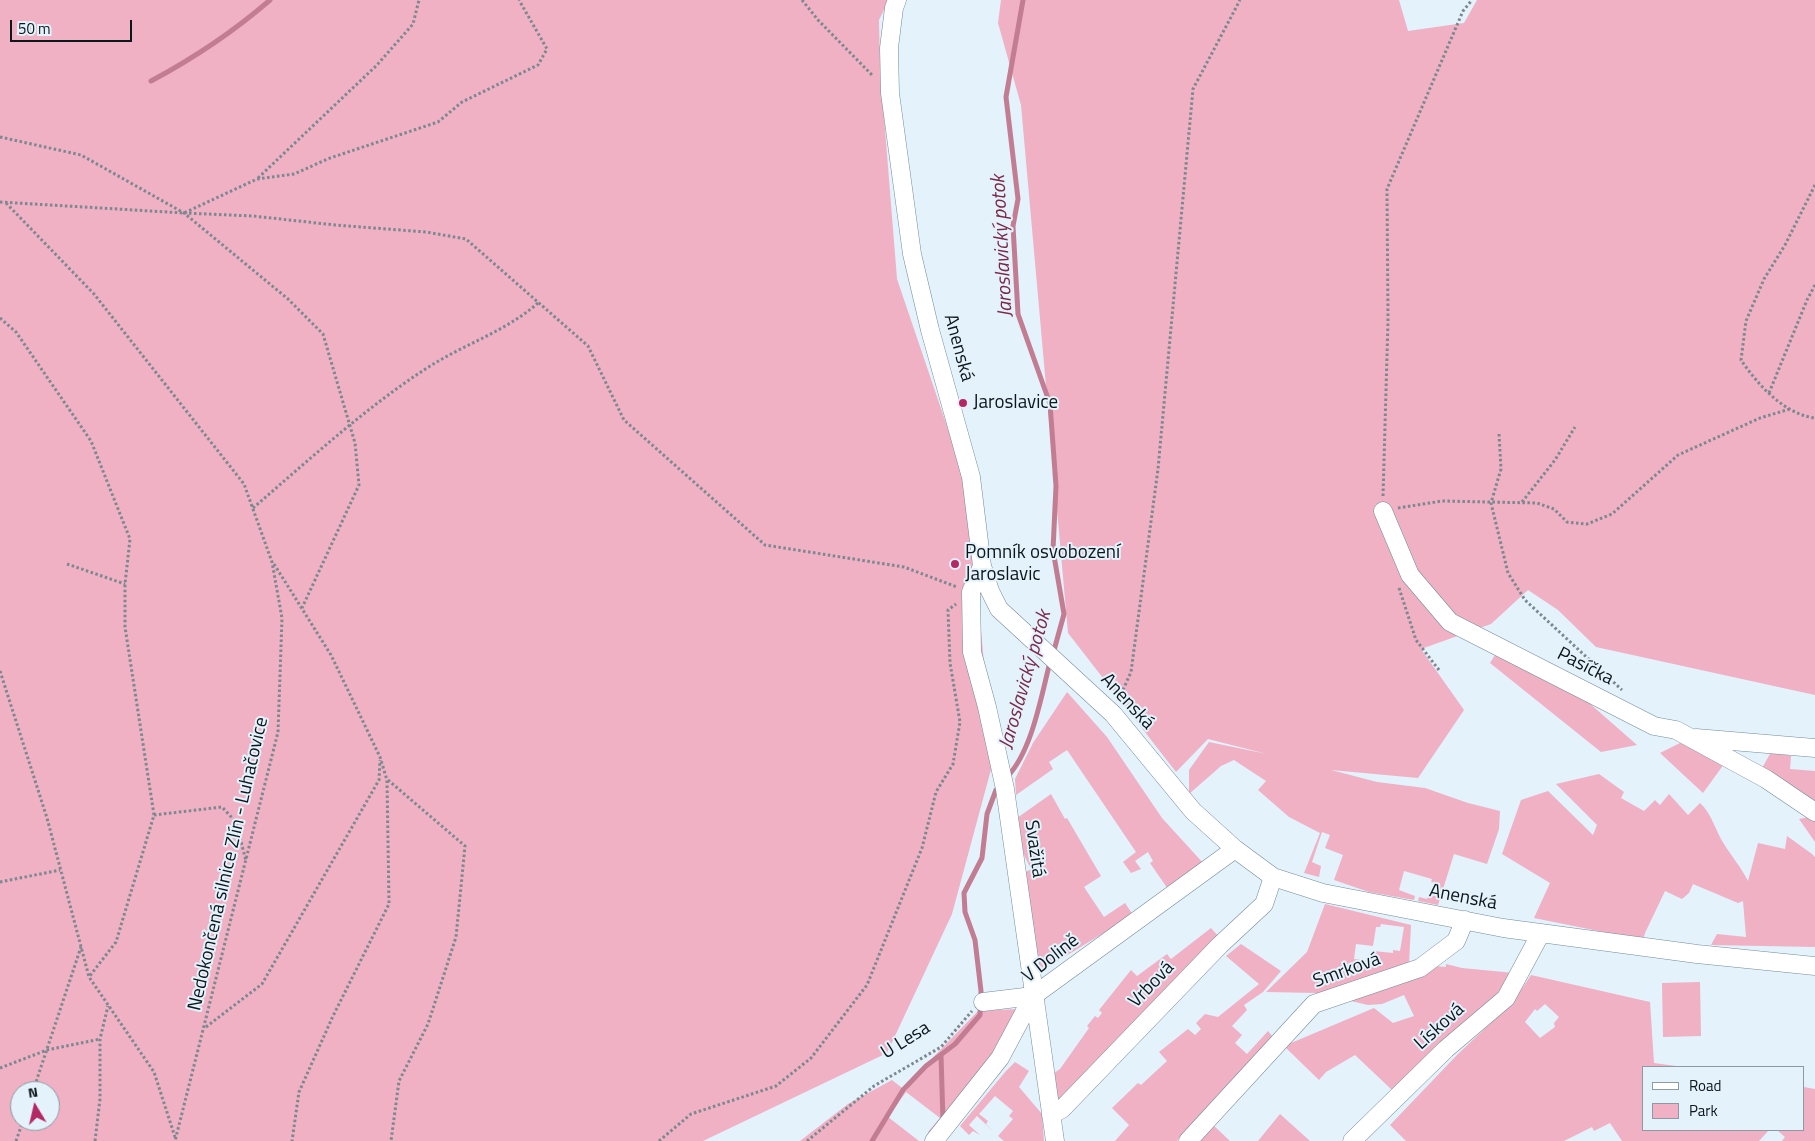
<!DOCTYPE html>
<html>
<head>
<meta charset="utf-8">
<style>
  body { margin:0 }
  #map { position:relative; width:1815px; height:1141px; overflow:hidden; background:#e3f2fb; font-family:"Titillium Web",sans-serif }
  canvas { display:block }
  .legend { position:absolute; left:1642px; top:1066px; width:162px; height:65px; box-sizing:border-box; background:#e3f2fb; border:1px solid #8d9aa1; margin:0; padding:6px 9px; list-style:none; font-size:15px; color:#0d161b }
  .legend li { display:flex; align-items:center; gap:10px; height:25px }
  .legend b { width:25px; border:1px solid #8d9aa1 }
  .north { position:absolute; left:10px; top:1081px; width:50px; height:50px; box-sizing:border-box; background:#e3f2fb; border:1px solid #8d9aa1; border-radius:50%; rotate:351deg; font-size:14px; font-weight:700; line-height:20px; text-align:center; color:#0d161b }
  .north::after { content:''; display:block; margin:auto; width:18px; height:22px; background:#b32865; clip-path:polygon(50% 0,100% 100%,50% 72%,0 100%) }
  .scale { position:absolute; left:10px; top:20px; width:122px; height:22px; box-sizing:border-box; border:2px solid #0d161b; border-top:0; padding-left:6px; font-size:15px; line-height:18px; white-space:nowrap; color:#0d161b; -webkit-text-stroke:4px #e3f2fb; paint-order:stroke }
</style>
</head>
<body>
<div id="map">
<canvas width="1815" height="1141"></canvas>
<ul class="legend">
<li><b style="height:6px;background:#fff"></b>Road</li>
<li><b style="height:14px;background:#efb1c3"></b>Park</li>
</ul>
<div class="north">N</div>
<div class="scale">50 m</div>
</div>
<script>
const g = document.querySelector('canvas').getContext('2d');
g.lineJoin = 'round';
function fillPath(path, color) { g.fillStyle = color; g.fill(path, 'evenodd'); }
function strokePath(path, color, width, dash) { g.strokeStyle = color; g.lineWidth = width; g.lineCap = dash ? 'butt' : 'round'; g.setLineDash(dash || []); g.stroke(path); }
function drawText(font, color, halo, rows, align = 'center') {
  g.font = font + ' "Titillium Web",sans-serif'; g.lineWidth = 4; g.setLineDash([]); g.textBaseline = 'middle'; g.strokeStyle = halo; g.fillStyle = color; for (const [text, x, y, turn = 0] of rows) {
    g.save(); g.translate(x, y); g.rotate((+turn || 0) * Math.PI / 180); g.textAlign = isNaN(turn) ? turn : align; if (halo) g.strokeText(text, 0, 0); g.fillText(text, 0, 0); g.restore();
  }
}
const green = new Path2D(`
  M0 0H889L879 20 880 67 897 279 968 488 993 762 952 914 887 1053 703 1141H0ZM20 1091H50V1121H20Z
  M1001 0H1399L1408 31 1464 23 1477 0H1815V695L1596 647 1558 610 1528 590 1491 624 1421 649 1464 710 1418 778 1331 770 1377 782 1425 788 1468 803 1500 811 1499 829 1487 864 1454 854 1438 905 1418 901 1419 897 1427 899 1430 889 1435 890 1437 883 1431 882 1432 879 1404 871 1399 890 1415 896 1414 900 1369 892 1334 880 1343 855 1325 848 1330 835 1322 832 1312 862 1321 866 1319 877 1304 873 1320 833 1289 817 1258 790 1266 781 1234 760 1221 766 1189 794V770L1209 742 1267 754 1208 739 1176 772 1068 633 1021 105 998 23Z
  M1495 655 1588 702 1637 745 1601 752 1490 663Z
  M1067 692 1107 737 1162 818 1204 864 1170 892 1150 863 1153 861 1148 852 1135 861 1141 869 1131 873 1123 862 1136 852 1067 750 1049 762 1053 769 1016 795 1015 779 1033 743Z
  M1680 743 1694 744 1727 760 1703 793 1660 753Z
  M1771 752 1791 756 1790 769 1815 771V802L1761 770Z
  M1599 774 1624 792 1621 798 1644 811 1655 800 1660 805 1669 794 1688 815 1700 803C1712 814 1715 830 1724 844 1732 857 1741 867 1748 881L1758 843 1785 849 1787 836 1812 854 1815 857V947L1711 945 1717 934 1746 937 1743 901 1738 903 1693 884 1689 893 1682 899 1665 891 1645 933 1643 940 1534 918 1550 883 1502 854 1521 800 1548 791 1593 835 1597 825 1556 784Z
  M1051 794 1065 819 1067 818 1101 876 1084 887 1104 917 1125 903 1133 915 1038 973 1024 873 1031 869 1024 855 1017 818Z
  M1809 817 1815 819V842L1799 819Z
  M1325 904 1411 925 1409 964 1446 967V964L1462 968 1514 973 1513 975 1483 1010 1427 1055 1392 1090 1355 1055 1326 1072 1319 1080 1284 1046 1374 1008 1393 1023 1414 1016 1404 995 1382 1004 1368 1005 1317 993 1266 992 1307 952ZM1381 924 1404 927 1400 951 1393 950V953L1374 951 1372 961 1354 959 1356 944 1373 946 1376 927H1380Z
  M1211 928 1218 936 1182 971 1159 999 1061 1099 1054 1100 1050 1076 1060 1069 1089 1028 1087 1026 1095 1016 1098 1018 1102 1013 1099 1010 1131 970 1137 976 1167 954 1171 959Z
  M1241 944 1281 971 1263 992 1244 1005 1247 1010 1232 1026 1242 1035 1235 1043 1247 1054 1268 1031 1273 1037 1177 1141H1115L1129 1125 1112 1108 1138 1083 1141 1085 1167 1061 1159 1052 1188 1029 1195 1035 1201 1029 1196 1023 1205 1014 1218 1017 1259 984 1226 956Z
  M1531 975 1650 1002 1654 1063 1683 1067H1644V1130H1769L1759 1141H1622L1610 1123 1594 1131 1592 1127 1564 1141H1406L1390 1125 1458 1054 1513 1002ZM1545 1004 1559 1017 1554 1023 1555 1027 1540 1038 1525 1022 1535 1009 1537 1011Z
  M1700 982 1701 1036 1663 1037 1662 983Z
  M1018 1009 1006 1045 935 1137 928 1132 940 1118 906 1092 888 1117 919 1141H800L848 1104 892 1080 906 1091 918 1073 978 1011Z
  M1015 1062 1029 1071 1019 1087 1042 1114 1044 1141H1004L998 1136 1013 1119 1009 1116 1013 1111 995 1096 979 1114 988 1121 986 1124 995 1133 977 1116 969 1125 980 1135 973 1131 969 1135 960 1126 1006 1071Z
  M1804 1087 1815 1089V1141H1782L1785 1137 1777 1130H1804Z
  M1280 1114 1310 1141H1258Z
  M1212 1124 1230 1141H1197Z`);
const stream = new Path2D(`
  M1023 0 1006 97 1018 199 1013 226 1018 314 1050 404 1056 486 1053 550 1064 614 1053 654
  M151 81C194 58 233 32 270 0
  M1007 777C1032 751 1041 697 1050 662
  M941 1055 943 1121
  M872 1141 903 1090 926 1066 955 1044 980 1015 981 991 975 940 965 912 964 893 982 858 987 814 996 790 1000 785`);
const path = new Path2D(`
  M802 0 818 20 873 76
  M0 137 81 155 184 213 288 299 323 334 355 443 359 485 302 608
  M258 178 377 65 413 24 419 0
  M1815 185 1785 245 1764 279 1746 321 1741 360C1758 385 1784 414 1815 418
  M0 202 184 213 257 179 294 174 330 158 438 122 462 102 538 65 547 49 519 0
  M6 203 94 294 244 484 272 562 282 618 278 732 175 1141
  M184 213 253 216 335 225 426 232 466 239 588 346 624 420 765 545 904 567 957 587
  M0 318 16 332 91 441 130 539 125 584V627L154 815 116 942 89 977
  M1769 393 1807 300 1815 285
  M1499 434 1501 469 1491 503 1508 573 1525 600 1622 690
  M1383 496 1388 321 1387 189 1463 11 1472 0
  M1522 502 1555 460 1575 427
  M253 508C309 460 365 408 427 368 464 344 505 332 538 303
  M1398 508 1442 501 1537 503 1554 509 1567 522 1587 524 1612 514 1678 455 1760 418 1790 409
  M67 564 125 584
  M274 564 331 655 380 757 387 780 389 904 333 1016 299 1092 292 1141
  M1399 588 1416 640 1439 670
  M0 671 47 818 89 977 154 1072 175 1137
  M1119 699 1131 672 1158 469 1193 89 1240 0
  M388 780 465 846 456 937 428 1024 399 1081 391 1141
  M154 815 222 807 236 822 246 861
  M0 882 60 870
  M206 1027 262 984 379 780 380 760
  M0 1068 47 1050 100 1039
  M33 1091 81 947
  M16 1141 23 1121
  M95 1141 100 1099V1039L108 1006
  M659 1141 691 1114 776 1086 811 1058 867 985 922 848 936 792 953 764 960 722 950 663 948 610 956 604
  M807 1141 874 1086 941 1047 972 1011`);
const minor = new Path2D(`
  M897 0 894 8 889 48 890 93 912 254 930 330 971 477 982 566 990 591 999 609 1113 714 1193 811 1235 849 1273 877 1323 893 1503 928 1697 954 1815 966
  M1383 511 1410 575 1450 622 1654 726 1676 730 1766 779 1815 812
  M982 566 971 592 972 652 987 707 1005 789 1055 1141
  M1696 738 1815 748
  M983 1002 1033 996
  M1051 1115 1062 1109 1220 945 1264 904 1273 877
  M934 1141 1000 1058 1033 996 1235 849
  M1188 1141 1314 1004 1420 968 1456 941 1465 920
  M1352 1141 1446 1049 1506 998 1541 933`);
const markers = [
  [963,403,5,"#b32865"],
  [955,564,5,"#b32865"]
];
const streetNames = [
  ["Anenská",958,348,75],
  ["Pasíčka",1585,667,27],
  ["Anenská",1127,702,47],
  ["Svažitá",1034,849,82],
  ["Nedokončená silnice Zlín - Luhačovice",229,864,-77],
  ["Anenská",1463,898,11],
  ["V Dolině",1051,959,-38],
  ["Smrková",1347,971,-20],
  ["Vrbová",1152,985,-46],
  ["Lísková",1440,1027,-42],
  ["U Lesa",906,1041,-32]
];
const poiNames = [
  ["Jaroslavice",973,403],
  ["Pomník osvobození",965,553],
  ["Jaroslavic",965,575]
];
const waterNames = [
  ["Jaroslavický potok",1003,246,-93],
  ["Jaroslavický potok",1026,680,-74]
];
fillPath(green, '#efb1c3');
strokePath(stream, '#c27d93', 5);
strokePath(minor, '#748b99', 19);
strokePath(path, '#7c888f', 3, [2.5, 2.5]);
strokePath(minor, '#fff', 18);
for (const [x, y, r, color] of markers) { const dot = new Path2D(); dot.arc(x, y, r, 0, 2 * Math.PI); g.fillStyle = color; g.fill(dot); strokePath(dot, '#e3f2fb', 2); }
drawText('19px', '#0d161b', '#e3f2fb', streetNames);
drawText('19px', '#0d161b', '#e3f2fb', poiNames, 'left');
drawText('italic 20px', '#7b2848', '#e3f2fb', waterNames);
</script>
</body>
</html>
